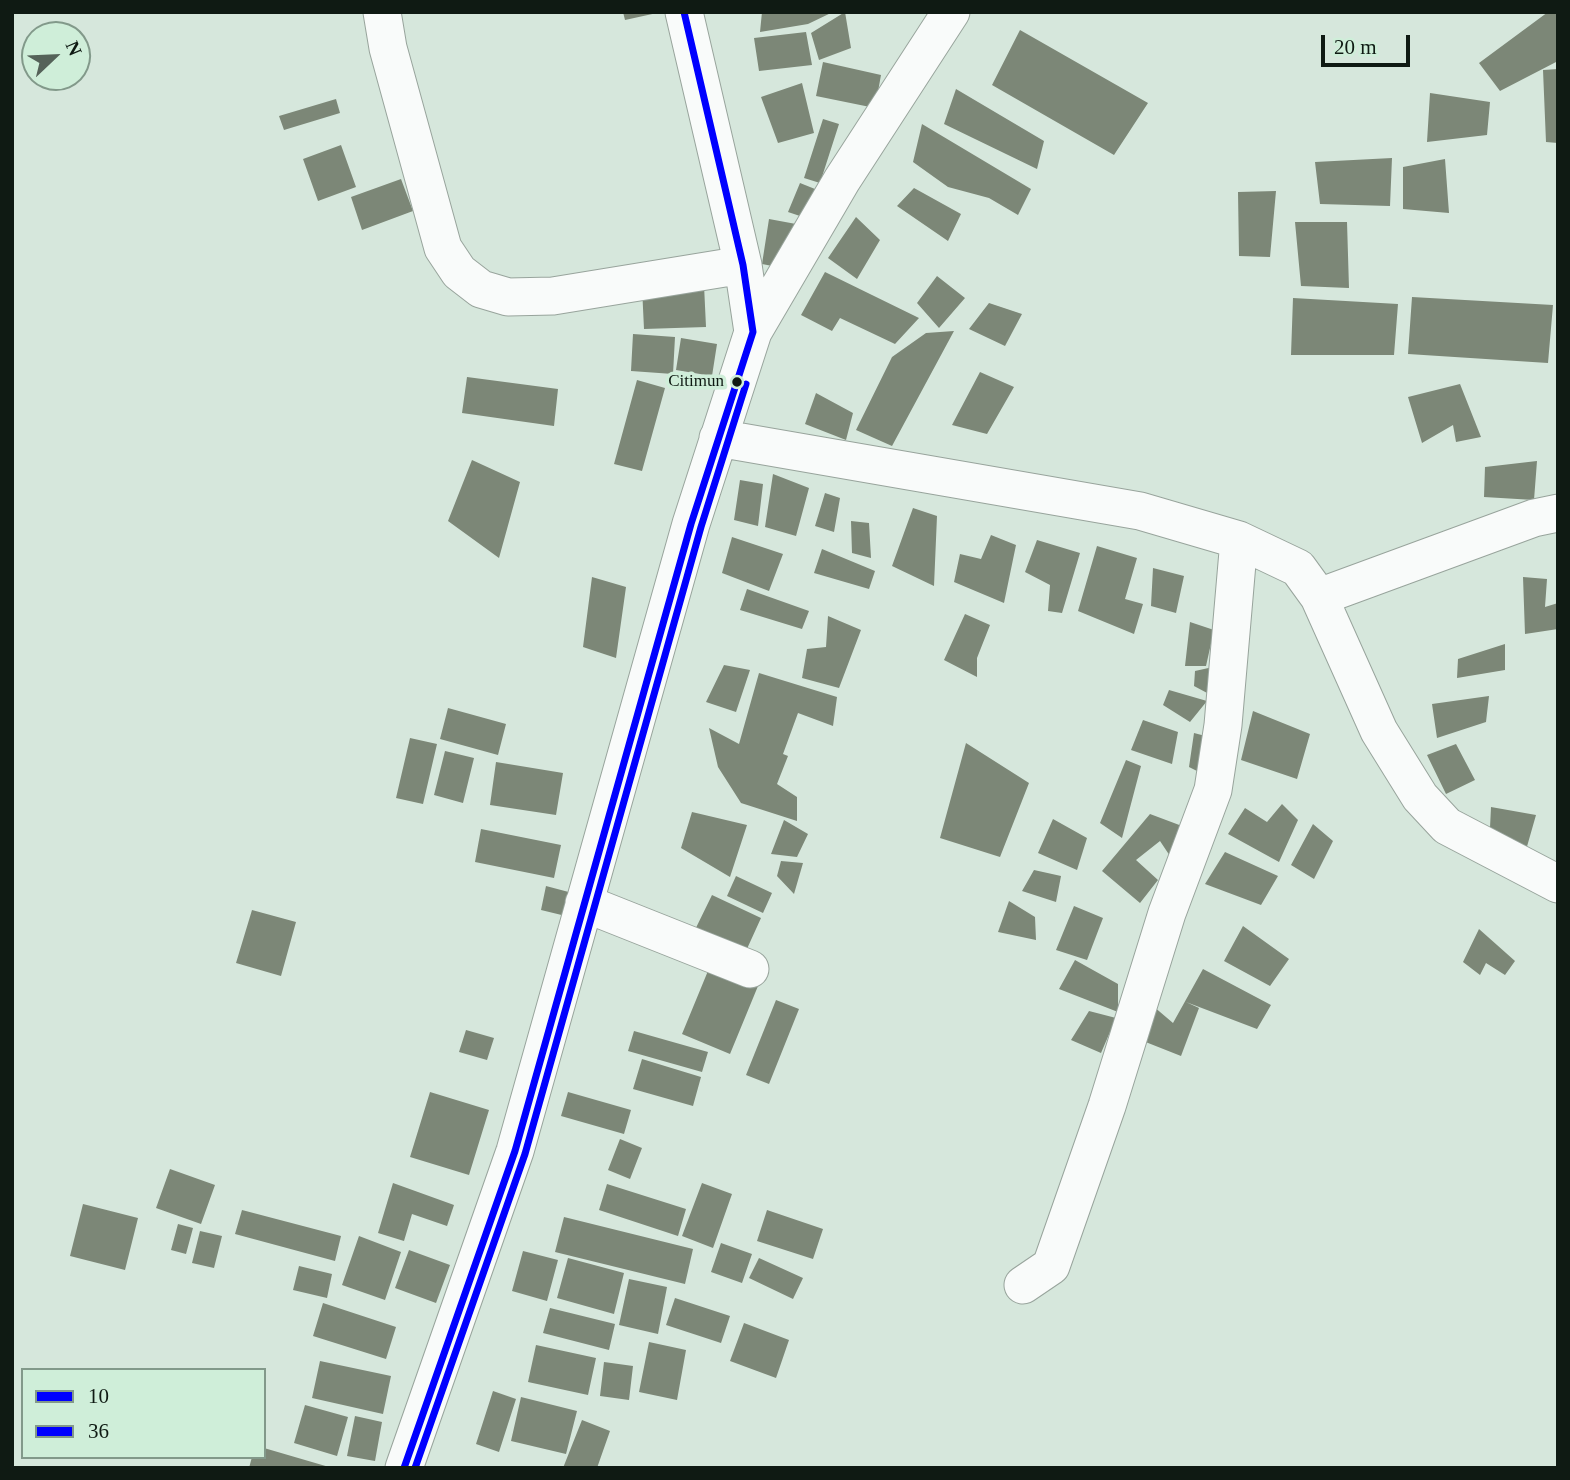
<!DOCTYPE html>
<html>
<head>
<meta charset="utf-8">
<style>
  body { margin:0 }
  #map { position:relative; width:1570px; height:1480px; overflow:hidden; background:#d6e7dc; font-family:Georgia,serif }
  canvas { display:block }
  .frame { position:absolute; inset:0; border:14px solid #0f1a13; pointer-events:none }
  .legend { position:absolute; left:21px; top:1368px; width:245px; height:91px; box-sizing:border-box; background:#cfeed9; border:2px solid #82998a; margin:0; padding:9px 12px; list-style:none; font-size:21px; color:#0f1a13 }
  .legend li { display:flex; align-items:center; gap:14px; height:35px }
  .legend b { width:35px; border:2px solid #82998a }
  .north { position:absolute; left:21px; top:21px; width:70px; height:70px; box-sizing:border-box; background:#cfeed9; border:2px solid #82998a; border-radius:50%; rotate:67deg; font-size:19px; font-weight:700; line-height:28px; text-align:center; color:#0f1a13 }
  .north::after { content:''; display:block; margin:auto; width:24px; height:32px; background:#556259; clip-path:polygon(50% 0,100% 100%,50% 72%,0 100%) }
  .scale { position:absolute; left:1321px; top:35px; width:89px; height:32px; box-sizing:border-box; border:4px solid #0f1a13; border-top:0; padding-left:9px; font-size:21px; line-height:24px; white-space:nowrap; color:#0f1a13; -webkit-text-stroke:5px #cfeed9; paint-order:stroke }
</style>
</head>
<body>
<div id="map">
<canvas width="1570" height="1480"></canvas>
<div class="frame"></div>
<ul class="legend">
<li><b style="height:9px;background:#00f"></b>10</li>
<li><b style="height:9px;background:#00f"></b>36</li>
</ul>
<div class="north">N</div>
<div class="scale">20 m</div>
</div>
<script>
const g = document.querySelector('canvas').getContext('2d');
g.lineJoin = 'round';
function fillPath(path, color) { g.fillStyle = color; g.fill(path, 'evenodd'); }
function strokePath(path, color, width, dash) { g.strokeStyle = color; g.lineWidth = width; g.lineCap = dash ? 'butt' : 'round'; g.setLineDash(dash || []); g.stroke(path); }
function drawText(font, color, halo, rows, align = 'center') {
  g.font = font + ' Georgia,serif'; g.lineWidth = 7; g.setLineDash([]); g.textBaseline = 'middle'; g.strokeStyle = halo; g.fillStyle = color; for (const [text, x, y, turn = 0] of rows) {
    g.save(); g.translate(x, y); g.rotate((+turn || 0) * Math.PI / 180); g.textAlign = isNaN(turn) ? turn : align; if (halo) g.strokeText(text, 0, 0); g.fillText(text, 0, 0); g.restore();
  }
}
const building = new Path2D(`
  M623 12H657V13L625 20Z
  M762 12H833L808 24 760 32Z
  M845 12 851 48 819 60 811 33Z
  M1548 12H1558V61L1500 91 1479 63Z
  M1020 30 1148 103 1114 155 992 85Z
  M806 32 812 65 759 71 754 38Z
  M823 62 881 75 875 108 816 96Z
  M1558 69V143L1546 142 1543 70Z
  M802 83 814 133 778 143 761 97Z
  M956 89 1044 141 1037 169 944 124Z
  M1430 93 1490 102 1487 135 1427 142Z
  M336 99 340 113 284 130 279 116Z
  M823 119 839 124 820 183 804 178Z
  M922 124 1031 189 1018 215 989 198 948 187 913 162Z
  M341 145 356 187 318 201 303 159Z
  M1392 158 1390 206 1320 204 1315 162Z
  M1445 159 1449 213 1403 209V167Z
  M401 179 413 211 362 230 351 197Z
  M800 183 815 189 803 217 788 212Z
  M914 188 961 214 948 241 897 206Z
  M1276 191 1270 257 1239 256 1238 192Z
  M856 217 880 240 857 279 828 258Z
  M769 219 796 224 788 269 762 264Z
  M1295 222H1347L1349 288 1301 286Z
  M825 272 919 318 895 344 840 318 832 331 801 315Z
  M937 276 965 298 939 328 917 303Z
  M704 285 706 327 644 329 642 287Z
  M1412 297 1553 305 1548 363 1408 354Z
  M1293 298 1398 304 1394 355H1291Z
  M989 303 1022 314 1005 346 969 329Z
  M954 331 892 446 856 430 892 357 926 333Z
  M633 334 675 337 673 374 631 371Z
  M681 338 717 344 712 376 676 370Z
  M980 372 1014 387 987 434 952 425Z
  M467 377 558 389 554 426 462 413Z
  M637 380 665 388 642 471 614 464Z
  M1460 384 1481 437 1456 442 1453 425 1422 443 1408 397Z
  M816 393 853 413 846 440 805 424Z
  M472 460 520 482 499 558 448 521Z
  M1537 461 1534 500 1484 497 1485 467Z
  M773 474 809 488 796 536 765 527Z
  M740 480 763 484 758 526 734 520Z
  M825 493 840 498 834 532 815 526Z
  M913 508 937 516 934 586 892 566Z
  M851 521 869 523 871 558 852 553Z
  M991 535 1016 545 1004 603 954 582 960 554 981 559Z
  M732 537 783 554 769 591 722 573Z
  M1037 540 1080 553 1062 613 1048 611 1050 585 1025 572Z
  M1097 546 1137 558 1125 599 1143 604 1134 634 1078 611Z
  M822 549 875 571 869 589 814 573Z
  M1153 568 1184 576 1176 613 1151 606Z
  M592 577 626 587 616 658 583 647Z
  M1523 577 1547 579 1545 607 1558 603V629L1525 634Z
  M747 589 809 611 802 629 740 610Z
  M965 614 990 625 977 658V677L944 660Z
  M828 616 861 630 839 688 802 678 807 649 826 647Z
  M1190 622 1214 630 1206 666H1185Z
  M1505 644V670L1457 678 1458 659Z
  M724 665 750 670 736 712 706 702Z
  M1213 667 1209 694 1194 686 1195 671Z
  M759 673 837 697 833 726 798 713 783 754 788 756 777 784 797 797V821L741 803 718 767 709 728 739 744Z
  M1169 690 1207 701 1190 722 1163 705Z
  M1489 696 1486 722 1437 738 1432 704Z
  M448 708 506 724 498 755 440 739Z
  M1253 711 1310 734 1297 779 1241 760Z
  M1143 720 1178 732 1172 764 1131 750Z
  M1194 733 1213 738 1207 776 1189 767Z
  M410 738 437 744 423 804 396 798Z
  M966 743 1029 783 1000 857 940 838Z
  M1456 744 1475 780 1446 794 1427 755Z
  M445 751 474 758 463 803 434 795Z
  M1126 760 1141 766 1122 838 1100 823Z
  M496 762 563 773 556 815 490 805Z
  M1282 804 1298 820 1279 862 1228 834 1245 808 1267 822Z
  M1491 807 1536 815 1524 857 1490 828Z
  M692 812 747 825 730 877 681 848Z
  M1150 814 1182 826 1170 856 1160 841 1136 860 1158 880 1140 903 1102 871Z
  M1053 819 1087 838 1077 870 1038 853Z
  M784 820 808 834 797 857 771 854Z
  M1313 824 1333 841 1314 879 1291 865Z
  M481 829 561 845 554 878 475 862Z
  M1225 852 1278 876 1261 905 1205 884Z
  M781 861 803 863 794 894 777 876Z
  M1034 870 1061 876 1056 902 1022 891Z
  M736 876 772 893 763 913 727 896Z
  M546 886 580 895 574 918 541 910Z
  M712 895 761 918 741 962 691 938Z
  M1009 901 1035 917 1036 940 998 932Z
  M1074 906 1103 918 1087 960 1056 950Z
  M252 910 296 922 281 976 236 963Z
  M1243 926 1289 959 1270 986 1224 961Z
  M1479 929 1515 961 1505 975 1486 963 1480 975 1463 962Z
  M1075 960 1118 984V1012L1059 989Z
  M710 966 758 986 730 1054 682 1034Z
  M1203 969 1271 1005 1257 1029 1186 1002 1199 1008 1181 1056 1138 1039 1153 1006 1173 1023Z
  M776 1000 799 1009 769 1084 746 1075Z
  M1089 1011 1116 1018 1101 1053 1071 1040Z
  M466 1030 494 1038 487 1060 459 1052Z
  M634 1031 708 1052 702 1072 628 1051Z
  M642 1059 701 1077 693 1106 633 1089Z
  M430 1092 489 1110 469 1175 410 1157Z
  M568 1092 631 1110 624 1134 561 1116Z
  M620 1139 642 1148 630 1179 608 1170Z
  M170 1169 215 1185 201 1224 156 1208Z
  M393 1183 454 1205 447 1226 412 1214 404 1241 378 1233Z
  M702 1183 732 1194 713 1248 682 1236Z
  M607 1184 686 1209 678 1236 599 1210Z
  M83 1204 138 1218 125 1270 70 1256Z
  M242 1210 341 1236 335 1261 235 1234Z
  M767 1210 823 1229 813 1259 757 1241Z
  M564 1217 693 1249 685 1284 555 1252Z
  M178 1224 193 1228 186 1254 171 1250Z
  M200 1231 222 1236 214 1268 192 1263Z
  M359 1236 401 1252 385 1300 342 1285Z
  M721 1243 752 1254 742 1283 711 1272Z
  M409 1250 450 1265 436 1303 395 1288Z
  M523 1251 558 1260 547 1301 512 1291Z
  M568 1258 624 1273 614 1314 557 1298Z
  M759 1258 803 1278 793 1299 749 1278Z
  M299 1266 332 1274 327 1298 293 1290Z
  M629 1279 667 1287 658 1334 619 1325Z
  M675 1298 730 1316 721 1343 666 1325Z
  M323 1303 396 1327 386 1359 313 1336Z
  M550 1308 615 1324 609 1350 543 1333Z
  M744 1323 789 1340 776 1378 730 1361Z
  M649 1342 686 1350 677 1400 639 1392Z
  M536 1345 596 1358 588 1395 528 1382Z
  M320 1361 391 1376 383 1414 312 1398Z
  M604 1362 633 1366 629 1400 600 1396Z
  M493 1391 516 1399 499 1452 476 1444Z
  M521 1397 577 1411 566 1454 511 1441Z
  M305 1405 348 1417 337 1456 294 1443Z
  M355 1416 382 1422 375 1461 347 1456Z
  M582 1420 610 1431 597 1468H563Z
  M264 1448 329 1467V1468H249L252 1457H264Z`);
const minor = new Path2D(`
  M382 12 388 48 443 248 459 272 481 289 508 297 553 296 743 265
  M753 332 842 180 951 12
  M718 438 1140 511 1239 540 1298 568 1319 597 1379 731 1420 797 1447 826 1558 884
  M1319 597 1534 518 1558 513
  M584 903 750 969
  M1023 1285 1051 1266 1107 1106 1167 913 1213 790 1223 725 1239 540
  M404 1468 515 1151 691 524 753 332 743 265 684 12`);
const bus1 = new Path2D(`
  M404 1468 515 1151 691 524 753 332 743 265 684 12`);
const bus2 = new Path2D(`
  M415 1468 525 1154 701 527 746 384`);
const markers = [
  [737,382,6,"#0f1a13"]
];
const busNames = [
  ["Citimun",724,382]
];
fillPath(building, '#7c8777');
strokePath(minor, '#98a49c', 39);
strokePath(minor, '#f9fbfa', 37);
strokePath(bus1, '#00f', 7);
strokePath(bus2, '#00f', 7);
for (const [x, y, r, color] of markers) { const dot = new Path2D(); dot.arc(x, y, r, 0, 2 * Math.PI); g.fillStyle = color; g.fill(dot); strokePath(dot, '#cfeed9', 2.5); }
drawText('17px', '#0f1a13', '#cfeed9', busNames, 'right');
</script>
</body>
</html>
